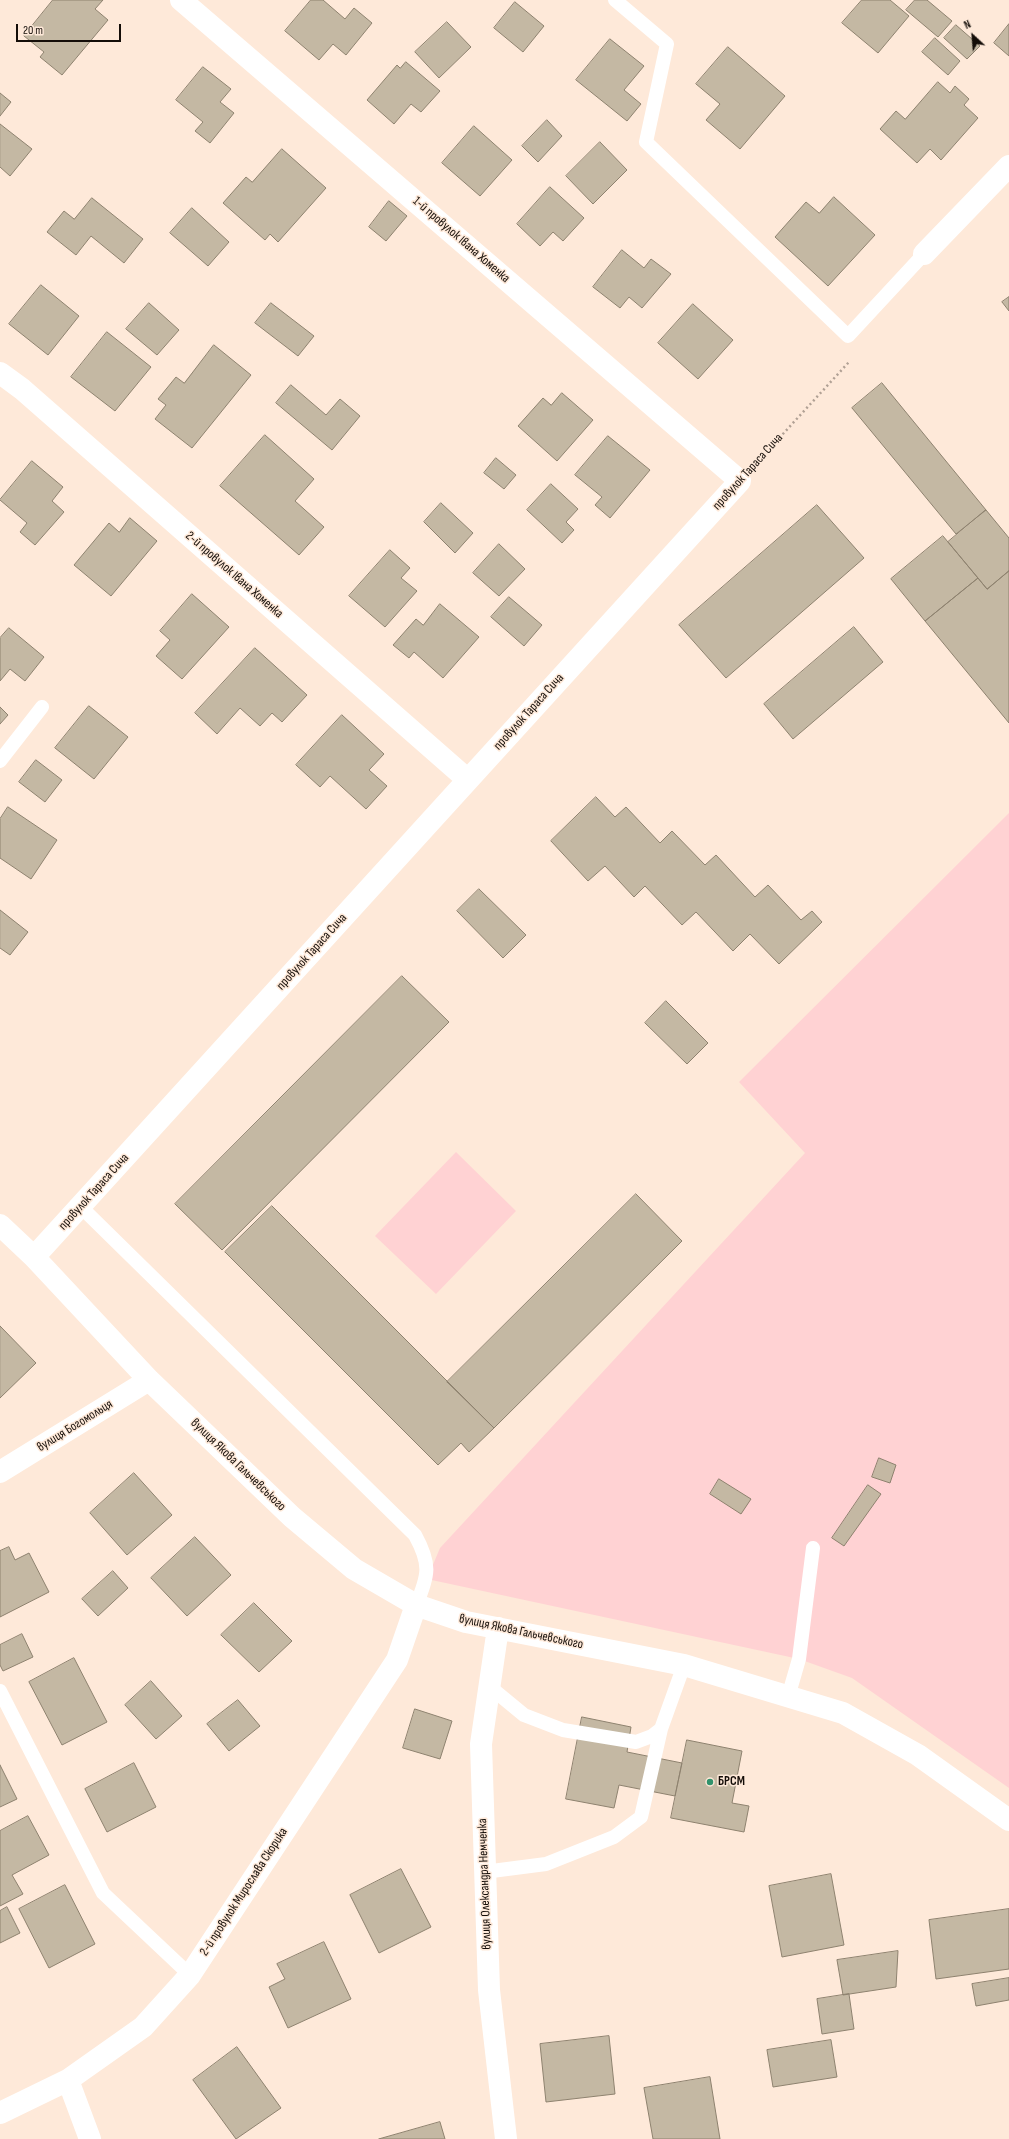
<!DOCTYPE html>
<html>
<head>
<meta charset="utf-8">
<style>
  body { margin:0 }
  #map { position:relative; width:1009px; height:2139px; overflow:hidden; background:#fee9d9; font-family:"Sofia Sans Condensed",sans-serif }
  canvas { display:block }
  .north { position:absolute; left:953px; top:16px; width:40px; height:40px; -webkit-text-stroke:3px #fee9d9; paint-order:stroke; rotate:334deg; font-size:11px; font-weight:700; line-height:16px; text-align:center; color:#140d08 }
  .north::after { content:''; display:block; margin:auto; width:14px; height:18px; background:#140d08; clip-path:polygon(50% 0,100% 100%,50% 72%,0 100%) }
  .scale { position:absolute; left:16px; top:24px; width:105px; height:18px; box-sizing:border-box; border:2px solid #140d08; border-top:0; padding-left:5px; font-size:12px; line-height:14px; white-space:nowrap; color:#140d08; -webkit-text-stroke:3px #fee9d9; paint-order:stroke }
</style>
</head>
<body>
<div id="map">
<canvas width="1009" height="2139"></canvas>
<div class="north">N</div>
<div class="scale">20 m</div>
</div>
<script>
const g = document.querySelector('canvas').getContext('2d');
g.lineJoin = 'round';
function fillPath(path, color) { g.fillStyle = color; g.fill(path, 'evenodd'); }
function strokePath(path, color, width, dash) { g.strokeStyle = color; g.lineWidth = width; g.lineCap = dash ? 'butt' : 'round'; g.setLineDash(dash || []); g.stroke(path); }
function drawText(font, color, halo, rows, align = 'center') {
  g.font = font + ' "Sofia Sans Condensed",sans-serif'; g.lineWidth = 3; g.setLineDash([]); g.textBaseline = 'middle'; g.strokeStyle = halo; g.fillStyle = color; for (const [text, x, y, turn = 0] of rows) {
    g.save(); g.translate(x, y); g.rotate((+turn || 0) * Math.PI / 180); g.textAlign = isNaN(turn) ? turn : align; if (halo) g.strokeText(text, 0, 0); g.fillText(text, 0, 0); g.restore();
  }
}
const green = new Path2D(`
  M1009 813V1788L852 1678 799 1659 427 1579 440 1548 805 1153 739 1082Z
  M456 1152 516 1211 436 1294 375 1236Z`);
const building = new Path2D(`
  M53 0H103L95 9 108 20 62 75 40 57 44 52 24 36Z
  M311 0H323L345 19 354 8 372 23 346 55 333 44 319 60 285 31Z
  M862 0H890L909 16 878 53 842 23Z
  M915 0H927L952 21 938 37 906 10Z
  M515 2 544 26 523 52 494 28Z
  M447 22 471 47 439 78 415 52Z
  M1009 24V56L994 43Z
  M956 25 980 46 967 59 944 38Z
  M935 38 960 61 948 75 922 52Z
  M610 39 644 66 624 90 641 104 627 121 576 80Z
  M728 47 785 96 740 149 706 120 720 104 696 84Z
  M406 62 440 91 421 112 411 104 394 124 367 100 397 65 400 68Z
  M203 67 231 89 220 102 234 113 210 143 195 131 203 122 176 100Z
  M938 82 950 93 955 86 969 99 964 105 978 118 941 160 930 149 917 163 880 129 896 111 905 119Z
  M0 93 11 102 0 116Z
  M547 120 562 136 538 162 522 146Z
  M0 124 32 149 10 176 0 167Z
  M474 126 512 160 480 196 442 163Z
  M600 142 627 170 593 204 566 176Z
  M282 149 326 188 278 242 270 234 265 240 223 203 246 177 252 182Z
  M550 187 584 218 563 241 553 232 540 246 517 224Z
  M834 197 875 235 828 286 775 237 806 202 819 213Z
  M92 198 143 239 124 263 91 236 76 255 47 232 64 211 74 219Z
  M389 201 407 216 386 241 369 227Z
  M192 208 229 242 208 266 170 233Z
  M622 250 644 268 651 259 671 274 642 308 629 297 620 308 593 287Z
  M41 285 79 316 48 355 9 324Z
  M1009 297V311L1002 302Z
  M149 303 179 330 157 355 126 329Z
  M271 303 314 336 298 356 255 323Z
  M693 304 733 340 698 379 658 343Z
  M107 332 151 367 115 411 71 377Z
  M214 345 251 375 192 448 155 419 166 405 158 399 176 377 184 383Z
  M882 383 986 510 956 534 852 408Z
  M291 385 326 415 340 399 360 416 332 450 276 403Z
  M562 393 593 420 557 461 518 426 543 398 551 405Z
  M265 435 314 479 295 501 324 527 299 555 220 486Z
  M608 436 650 470 610 518 595 505 602 497 575 475Z
  M496 458 516 475 504 489 484 473Z
  M32 461 63 487 52 501 64 512 35 545 20 532 27 523 0 500Z
  M551 484 578 509 566 522 574 530 562 543 527 510Z
  M441 503 473 533 455 553 424 522Z
  M817 505 864 558 726 678 679 625Z
  M986 510 1009 538V571L987 589 948 542Z
  M130 518 157 541 111 596 74 565 109 523 119 532Z
  M943 536 978 578 925 621 891 579Z
  M499 544 525 569 499 596 473 573Z
  M390 550 410 568 401 578 417 591 385 627 349 596Z
  M1009 571V723L925 621 978 578 987 589Z
  M192 594 229 627 182 679 156 656 170 640 160 631Z
  M509 597 542 625 524 646 491 617Z
  M440 604 479 637 443 678 414 652 409 658 393 645 416 619 423 625Z
  M854 627 883 662 793 739 764 704Z
  M9 628 44 657 25 681 10 669 0 681V638Z
  M255 648 307 695 282 722 272 713 260 726 240 708 217 734 195 713Z
  M89 706 128 737 94 779 55 748Z
  M0 707 8 715 0 724Z
  M342 715 384 754 369 770 387 786 366 809 330 776 320 787 296 765Z
  M36 760 62 780 45 802 19 782Z
  M596 797 615 817 626 807 660 843 672 831 705 865 716 855 755 897 768 885 801 920 812 911 822 922 779 964 750 934 733 951 696 912 682 925 645 886 634 897 605 866 588 881 551 841Z
  M8 807 57 840 31 879 0 858V819Z
  M479 889 526 935 503 958 457 911Z
  M0 910 28 932 10 955 0 948Z
  M402 976 449 1022 222 1250 175 1204Z
  M666 1001 708 1043 687 1064 645 1023Z
  M636 1194 682 1241 494 1428 447 1382Z
  M272 1206 494 1428 469 1452 461 1443 438 1465 225 1252Z
  M0 1326 36 1363 0 1398Z
  M879 1458 896 1465 890 1483 872 1477Z
  M134 1473 172 1515 127 1555 90 1513Z
  M719 1479 751 1499 741 1514 710 1494Z
  M868 1485 881 1494 844 1546 832 1538Z
  M195 1537 231 1575 187 1616 151 1578Z
  M9 1547 15 1560 29 1553 49 1592 0 1617V1551Z
  M113 1571 128 1588 98 1616 82 1599Z
  M254 1603 292 1641 259 1672 221 1635Z
  M22 1634 33 1657 3 1671 0 1665V1645Z
  M74 1658 107 1722 62 1745 29 1682Z
  M151 1681 182 1716 156 1739 125 1705Z
  M238 1700 260 1726 229 1751 207 1724Z
  M415 1709 452 1721 440 1759 403 1748Z
  M582 1717 631 1727 627 1752 682 1763 675 1796 619 1785 614 1808 566 1799Z
  M687 1740 742 1751 732 1803 749 1806 744 1832 671 1818Z
  M134 1763 156 1807 107 1832 85 1789Z
  M0 1765 17 1799 0 1807Z
  M28 1816 49 1855 12 1875 23 1894 0 1906V1831Z
  M401 1869 431 1927 379 1953 350 1895Z
  M831 1874 844 1945 782 1957 769 1886Z
  M65 1885 95 1944 49 1968 19 1909Z
  M7 1907 20 1933 0 1943V1911Z
  M1009 1909V1969L936 1979 929 1920Z
  M324 1942 351 1999 288 2028 269 1987 285 1979 277 1964Z
  M898 1951 896 1987 843 1995 837 1960Z
  M1009 1978V2000L976 2006 972 1984Z
  M849 1994 854 2029 822 2034 817 1999Z
  M609 2036 615 2094 546 2102 540 2044Z
  M831 2040 837 2077 773 2087 767 2050Z
  M237 2047 281 2108 236 2139 193 2080Z
  M710 2077 720 2139H653L644 2088Z
  M440 2122 445 2139H379Z`);
const path = new Path2D(`
  M759 460 849 362`);
const lane = new Path2D(`
  M615 0 667 44 646 142 848 336 924 254
  M0 761 42 707
  M81 1207 415 1535C431 1564 429 1575 416 1605
  M490 1687 524 1715 563 1730 636 1742 652 1736 661 1729 684 1665
  M0 1691 103 1893 190 1975
  M788 1697 799 1659 813 1548
  M484 1872 546 1864 614 1837 641 1817 661 1729`);
const street = new Path2D(`
  M924 254 1009 166
  M0 373 22 389 468 780
  M0 1225 34 1257 149 1380 292 1517 354 1569 416 1605 466 1622 684 1665 843 1713 918 1755 1009 1820
  M34 1257 740 481 181 0
  M0 1472 149 1380
  M498 1628 481 1744 489 1990 506 2139
  M68 2080 90 2139
  M0 2113 68 2080 143 2027 190 1975 397 1660 416 1605`);
const markers = [
  [710,1782,4,"#30926c"]
];
const streetNames = [
  ["1-й провулок Івана Хоменка",461,240,41],
  ["провулок Тараса Сича",748,472,-48],
  ["2-й провулок Івана Хоменка",234,575,41],
  ["провулок Тараса Сича",529,712,-48],
  ["провулок Тараса Сича",312,952,-48],
  ["провулок Тараса Сича",94,1192,-48],
  ["вулиця Богомольця",75,1426,-32],
  ["вулиця Якова Гальчевського",238,1465,44],
  ["вулиця Якова Гальчевського",521,1632,12],
  ["вулиця Олександра Немченка",485,1884,-92],
  ["2-й провулок Мирослава Скорика",244,1892,-57]
];
const poiNames = [
  ["БРСМ",718,1782]
];
fillPath(green, '#ffd2d3');
fillPath(building, '#c4b8a3');
strokePath(building, '#8e826f', 1);
strokePath(path, '#b0a094', 2.5, [2, 3]);
strokePath(lane, '#fff', 14);
strokePath(street, '#fff', 22);
for (const [x, y, r, color] of markers) { const dot = new Path2D(); dot.arc(x, y, r, 0, 2 * Math.PI); g.fillStyle = color; g.fill(dot); strokePath(dot, '#fee9d9', 1.5); }
drawText('13px', '#140d08', '#fee9d9', streetNames);
drawText('bold 13px', '#140d08', '#fee9d9', poiNames, 'left');
</script>
</body>
</html>
